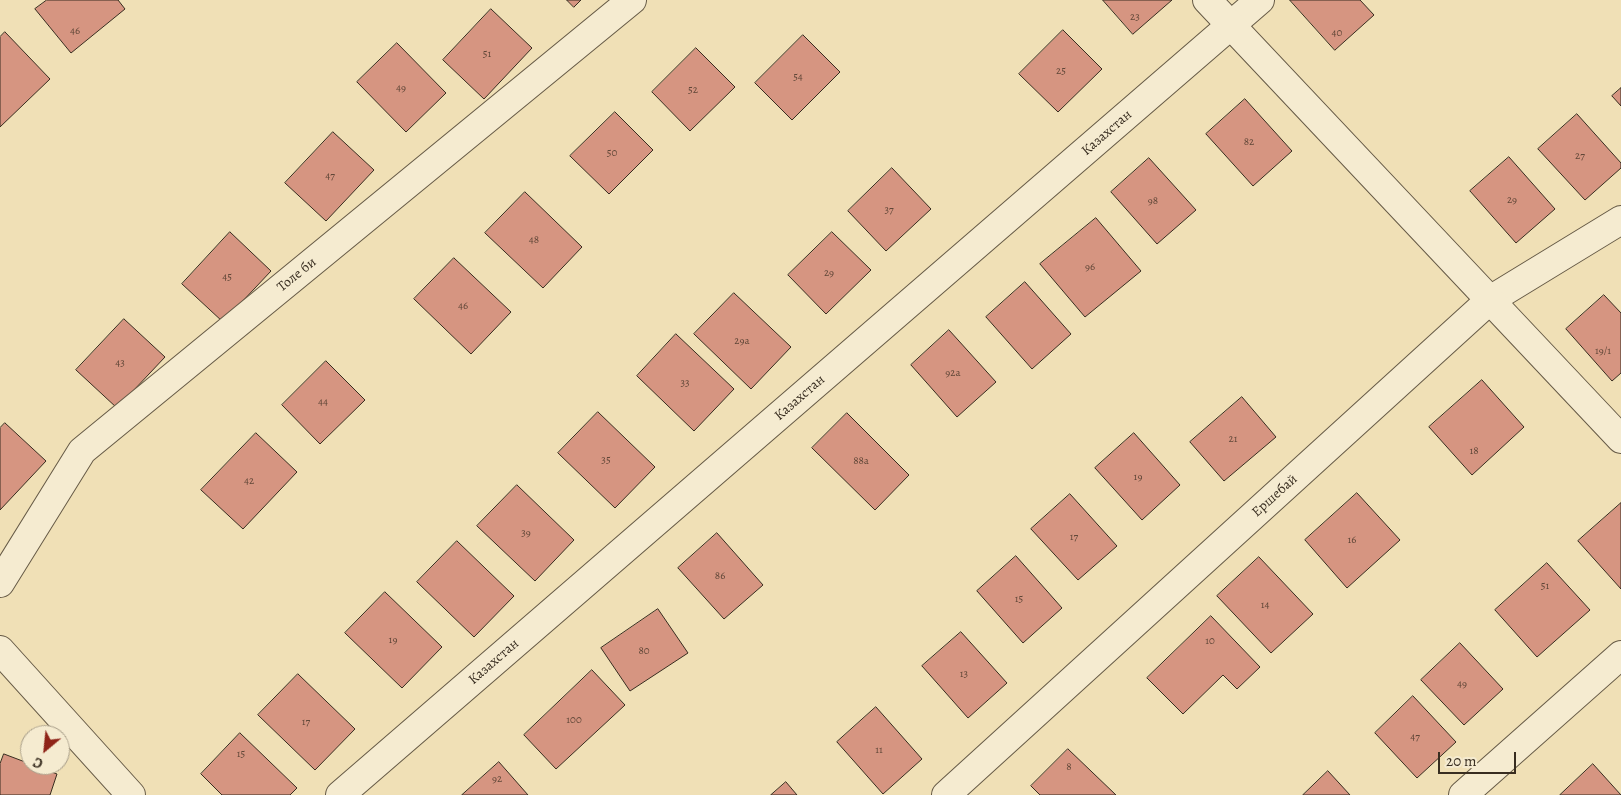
<!DOCTYPE html>
<html>
<head>
<meta charset="utf-8">
<style>
  body { margin:0 }
  #map { position:relative; width:1621px; height:795px; overflow:hidden; background:#f0e0b6; font-family:Alegreya,serif }
  canvas { display:block }
  .north { position:absolute; left:20px; top:725px; width:50px; height:50px; box-sizing:border-box; background:#f5ebd0; border:1px solid #a99f8a; border-radius:50%; rotate:208deg; font-size:14px; font-weight:700; line-height:20px; text-align:center; color:#382d20 }
  .north::after { content:''; display:block; margin:auto; width:18px; height:22px; background:#8f2418; clip-path:polygon(50% 0,100% 100%,50% 72%,0 100%) }
  .scale { position:absolute; left:1438px; top:752px; width:78px; height:22px; box-sizing:border-box; border:2px solid #382d20; border-top:0; padding-left:6px; font-size:15px; line-height:18px; white-space:nowrap; color:#382d20; -webkit-text-stroke:4px #f5ebd0; paint-order:stroke }
</style>
</head>
<body>
<div id="map">
<canvas width="1621" height="795"></canvas>
<div class="north">С</div>
<div class="scale">20 m</div>
</div>
<script>
const g = document.querySelector('canvas').getContext('2d');
g.lineJoin = 'round';
function fillPath(path, color) { g.fillStyle = color; g.fill(path, 'evenodd'); }
function strokePath(path, color, width, dash) { g.strokeStyle = color; g.lineWidth = width; g.lineCap = dash ? 'butt' : 'round'; g.setLineDash(dash || []); g.stroke(path); }
function drawText(font, color, halo, rows, align = 'center') {
  g.font = font + ' Alegreya,serif'; g.lineWidth = 4; g.setLineDash([]); g.textBaseline = 'middle'; g.strokeStyle = halo; g.fillStyle = color; for (const [text, x, y, turn = 0] of rows) {
    g.save(); g.translate(x, y); g.rotate((+turn || 0) * Math.PI / 180); g.textAlign = isNaN(turn) ? turn : align; if (halo) g.strokeText(text, 0, 0); g.fillText(text, 0, 0); g.restore();
  }
}
const building = new Path2D(`
  M47 0H118L125 9 71 53 35 9Z
  M567 0H581L574 7Z
  M1103 0H1172L1133 34Z
  M1290 0H1360L1374 15 1335 50Z
  M491 9 532 48 484 99 443 60Z
  M1063 30 1102 69 1058 112 1019 74Z
  M5 32 50 79 0 127V37Z
  M803 35 840 72 792 120 755 83Z
  M397 43 446 93 406 132 357 82Z
  M696 48 735 87 690 131 652 92Z
  M1621 88V106L1612 96Z
  M1245 99 1292 151 1253 186 1206 134Z
  M615 112 653 150 609 194 570 156Z
  M1577 114 1621 163V168L1585 200 1538 149Z
  M333 132 374 170 326 221 285 183Z
  M1509 157 1555 209 1516 243 1470 191Z
  M1149 158 1196 210 1157 244 1111 192Z
  M892 168 931 209 886 251 848 211Z
  M525 192 582 247 543 288 485 233Z
  M1096 218 1141 271 1085 317 1040 264Z
  M230 232 271 271 223 322 182 284Z
  M832 232 871 270 826 314 788 275Z
  M454 258 511 312 471 354 414 299Z
  M1025 282 1071 334 1032 369 986 317Z
  M734 293 791 347 751 389 694 334Z
  M1604 295 1621 313V373L1612 381 1566 329Z
  M124 319 165 357 117 408 76 370Z
  M949 330 996 382 957 417 911 365Z
  M676 334 734 389 694 431 637 376Z
  M326 361 365 400 320 444 282 405Z
  M1482 380 1524 427 1472 475 1429 427Z
  M1242 397 1276 437 1224 481 1190 442Z
  M598 412 655 467 615 508 558 453Z
  M847 413 909 475 875 510 812 448Z
  M5 423 46 461 0 510V428Z
  M256 433 297 472 243 529 201 490Z
  M1134 433 1180 485 1142 520 1095 468Z
  M517 485 574 540 535 581 477 526Z
  M1357 493 1400 540 1347 588 1305 540Z
  M1070 494 1117 546 1078 580 1031 529Z
  M1621 503V589L1578 541Z
  M717 533 763 585 724 619 678 568Z
  M457 541 514 596 474 637 417 582Z
  M1016 556 1062 608 1023 643 977 591Z
  M1259 557 1313 614 1271 653 1217 596Z
  M1547 563 1590 610 1537 657 1495 610Z
  M385 592 442 647 402 688 345 633Z
  M658 609 688 653 630 691 601 648Z
  M1211 616 1260 667 1237 689 1223 675 1183 714 1147 678Z
  M961 632 1007 683 968 718 922 666Z
  M1460 643 1503 689 1464 725 1421 680Z
  M592 670 625 705 556 769 524 735Z
  M298 674 355 729 315 770 258 715Z
  M1413 696 1456 742 1417 778 1375 733Z
  M876 707 922 759 883 794 837 742Z
  M240 733 297 788 290 795H222L201 774Z
  M1068 749 1116 795H1040L1031 786Z
  M4 754 57 774 50 795H0V764Z
  M499 762 528 795H462Z
  M1593 764 1621 795H1560Z
  M1328 771 1350 795H1303Z
  M786 782 797 795H771Z`);
const minor = new Path2D(`
  M0 583 82 451 632 0
  M0 650 131 795
  M340 795 1260 0
  M946 795 1490 300 1621 220
  M1463 795 1621 655`);
const tertiary = new Path2D(`
  M1207 0 1621 439`);
const numberNames = [
  ["23",1135,17],
  ["46",75,31],
  ["40",1337,33],
  ["51",487,54],
  ["25",1061,71],
  ["54",798,77],
  ["49",401,88],
  ["52",693,90],
  ["82",1249,142],
  ["50",612,153],
  ["27",1580,156],
  ["47",330,176],
  ["29",1512,200],
  ["98",1153,201],
  ["37",889,210],
  ["48",534,240],
  ["96",1090,267],
  ["29",829,273],
  ["45",227,277],
  ["46",463,306],
  ["29а",742,341],
  ["19/1",1603,351],
  ["43",120,363],
  ["92а",953,373],
  ["33",685,383],
  ["44",323,402],
  ["21",1233,439],
  ["18",1474,451],
  ["35",606,460],
  ["88а",861,461],
  ["19",1138,477],
  ["42",249,481],
  ["39",526,533],
  ["17",1074,537],
  ["16",1352,540],
  ["86",720,576],
  ["51",1545,586],
  ["15",1019,599],
  ["14",1265,605],
  ["19",393,640],
  ["10",1210,641],
  ["80",644,651],
  ["13",964,674],
  ["49",1462,684],
  ["100",574,720],
  ["17",306,722],
  ["47",1415,737],
  ["11",879,750],
  ["15",241,754],
  ["8",1069,767],
  ["92",497,779]
];
const streetNames = [
  ["Казахстан",1107,133,-41],
  ["Толе би",297,275,-39],
  ["Казахстан",800,398,-41],
  ["Ершебай",1275,496,-42],
  ["Казахстан",494,662,-41]
];
fillPath(building, '#d69581');
strokePath(building, '#382d20', 1);
strokePath(minor, '#665a46', 30);
strokePath(tertiary, '#665a46', 30);
strokePath(minor, '#f5ebd0', 28);
strokePath(tertiary, '#f5ebd0', 28);
drawText('11px', '#604738', null, numberNames);
drawText('14px', '#382d20', '#f5ebd0', streetNames);
</script>
</body>
</html>
